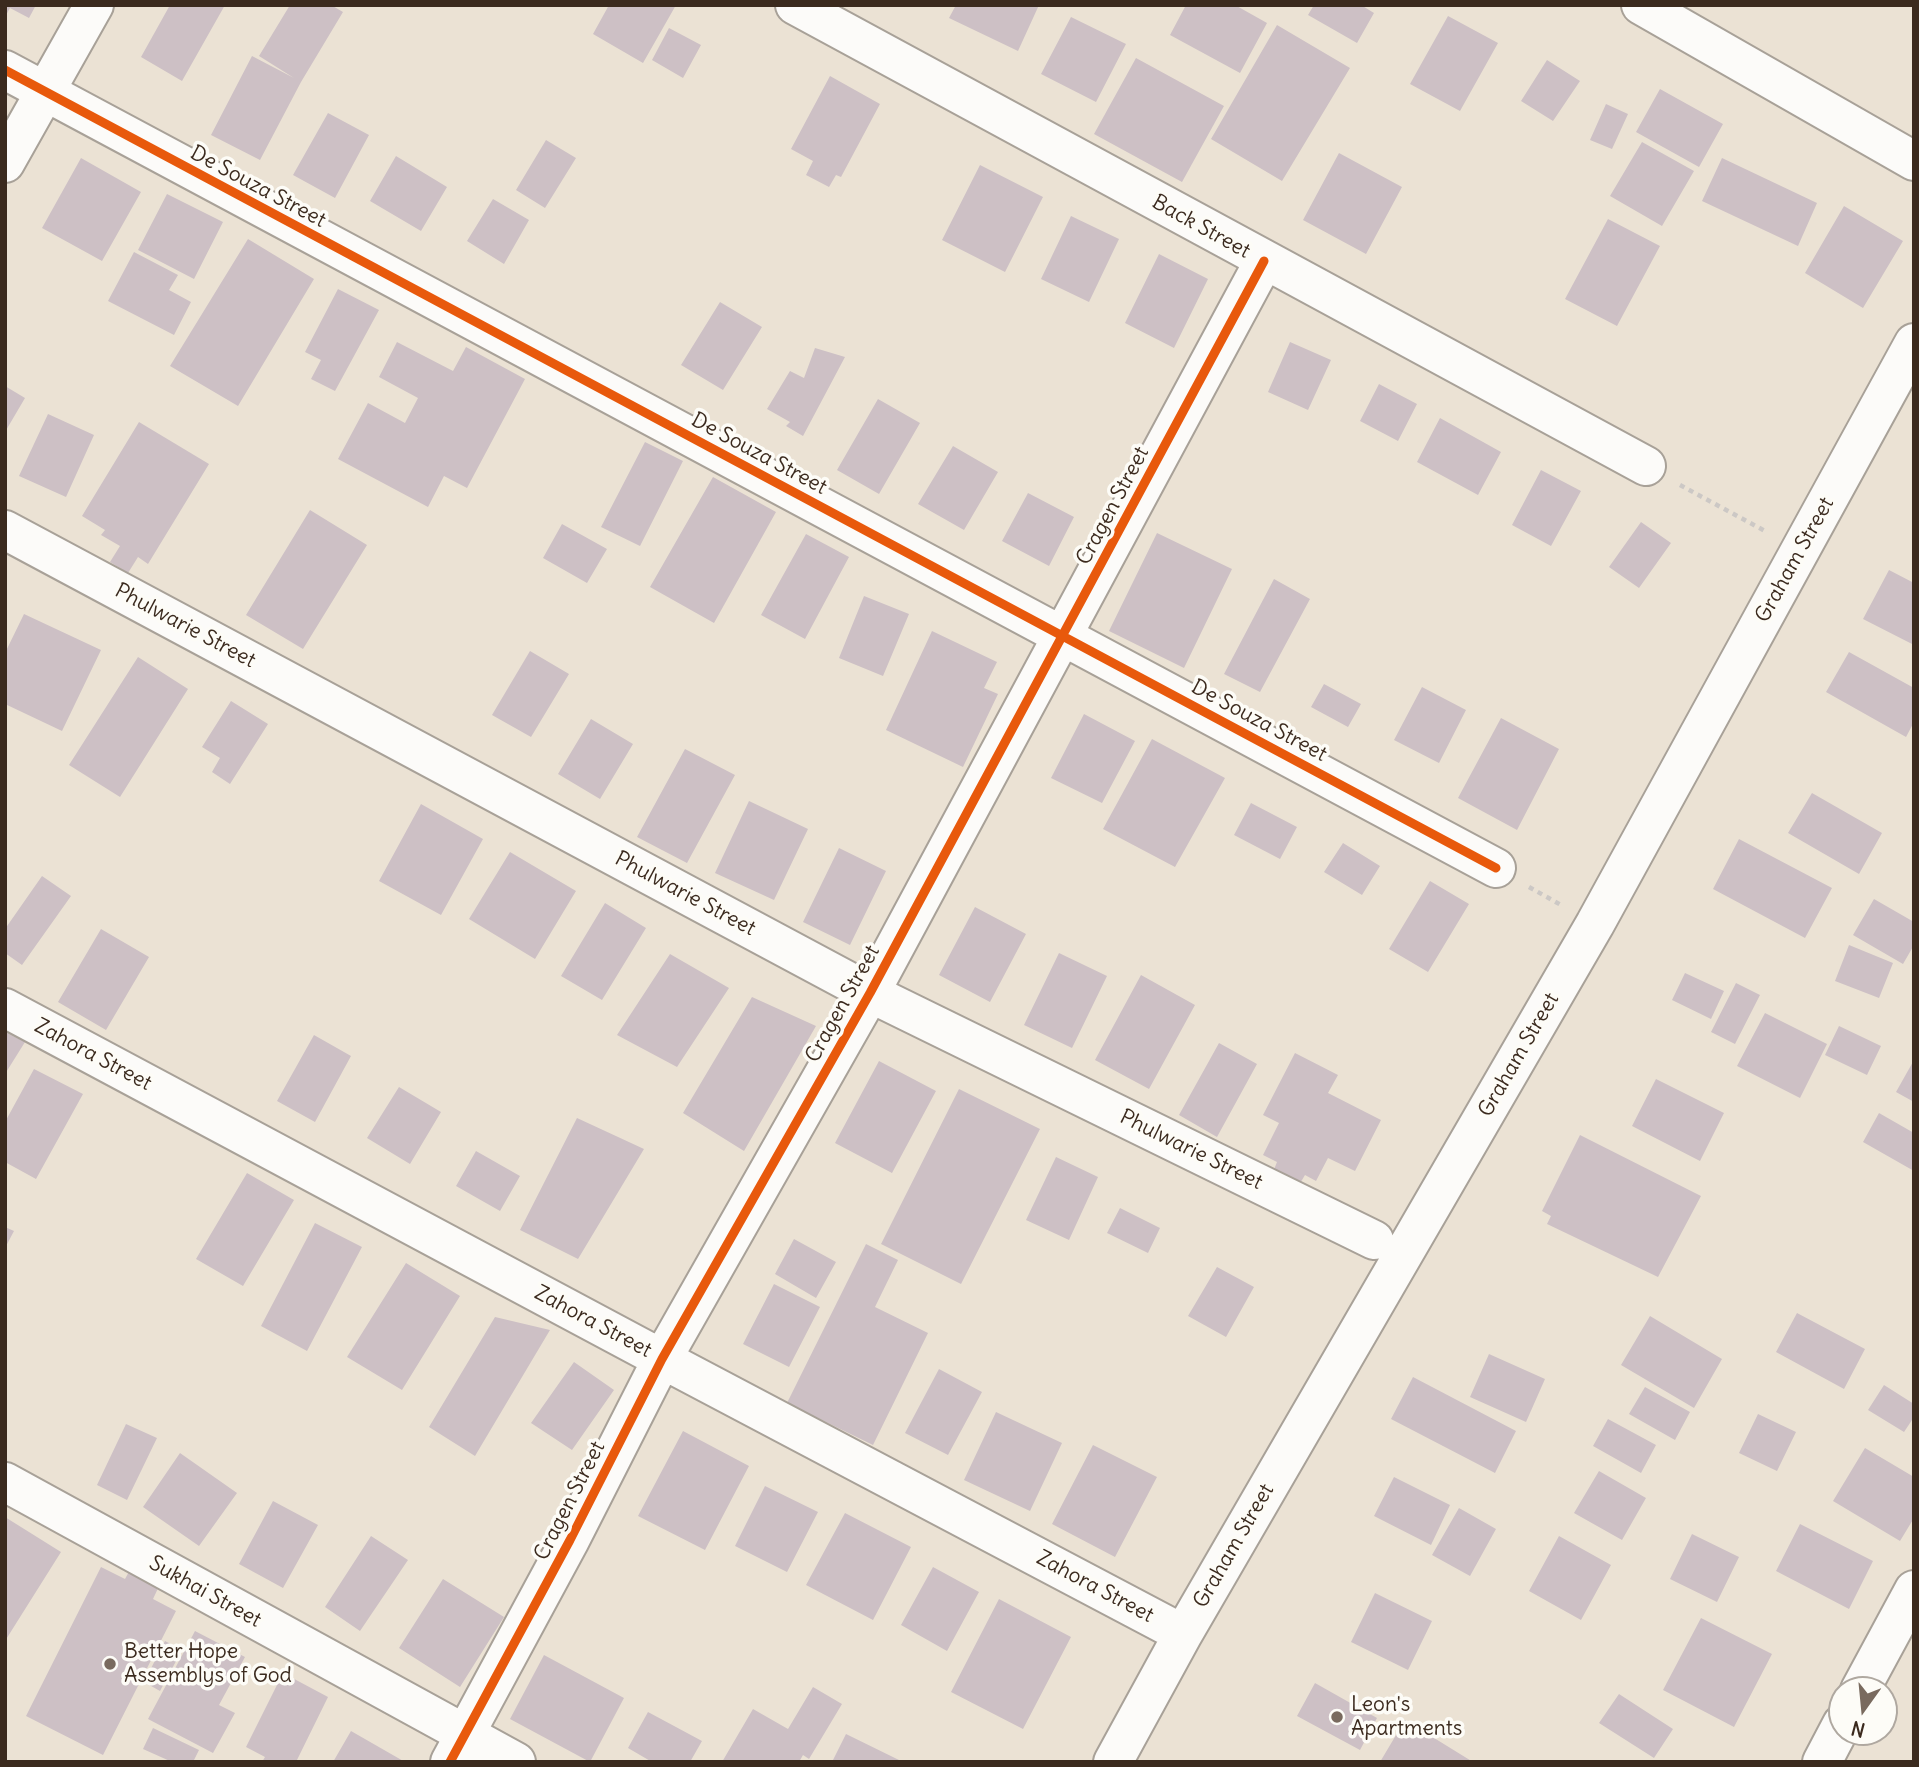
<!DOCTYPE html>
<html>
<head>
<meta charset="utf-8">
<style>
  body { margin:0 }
  #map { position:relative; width:1919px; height:1767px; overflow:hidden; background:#ebe2d4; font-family:Delius,sans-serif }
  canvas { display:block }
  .frame { position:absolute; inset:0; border:7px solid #3b2a1e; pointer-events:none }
  .north { position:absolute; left:1828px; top:1676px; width:70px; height:70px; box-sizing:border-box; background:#fdfcf7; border:2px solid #afa8a0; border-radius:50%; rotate:195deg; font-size:19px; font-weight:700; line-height:28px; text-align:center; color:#3b2a1e }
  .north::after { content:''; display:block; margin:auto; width:24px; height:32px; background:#796a5e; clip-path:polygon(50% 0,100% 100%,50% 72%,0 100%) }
</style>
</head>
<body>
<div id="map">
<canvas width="1919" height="1767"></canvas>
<div class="frame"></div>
<div class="north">N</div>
</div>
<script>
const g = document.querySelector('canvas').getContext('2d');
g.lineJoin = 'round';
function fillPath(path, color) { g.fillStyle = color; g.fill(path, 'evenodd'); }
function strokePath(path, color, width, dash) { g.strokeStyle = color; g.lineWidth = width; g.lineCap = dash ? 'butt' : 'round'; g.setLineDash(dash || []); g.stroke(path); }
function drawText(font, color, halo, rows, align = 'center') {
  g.font = font + ' Delius,sans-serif'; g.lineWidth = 7; g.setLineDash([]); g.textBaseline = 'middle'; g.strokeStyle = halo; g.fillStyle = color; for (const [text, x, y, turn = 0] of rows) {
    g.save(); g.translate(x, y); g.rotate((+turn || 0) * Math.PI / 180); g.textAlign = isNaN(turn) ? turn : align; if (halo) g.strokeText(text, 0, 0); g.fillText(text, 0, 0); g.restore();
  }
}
const building = new Path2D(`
  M5 5H36L29 18 10 8 5 17Z
  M170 5H225L182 81 141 57Z
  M290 5H331L343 12 301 82 260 160 211 135 252 56 294 78 259 56Z
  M609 5H676L643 63 593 34Z
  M956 5H1039L1018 51 949 18Z
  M1186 5H1235L1267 23 1240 73 1170 35Z
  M1314 5H1361L1374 13 1357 43 1308 15Z
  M1448 16 1498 43 1460 111 1410 84Z
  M1071 17 1126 44 1096 102 1041 74Z
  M1277 25 1350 68 1282 181 1211 139Z
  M669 28 701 45 683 78 652 60Z
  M1136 58 1224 106 1182 182 1094 134Z
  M1547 60 1580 81 1553 121 1521 101Z
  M830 76 880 104 841 177 836 175 829 187 806 175 813 161 791 149Z
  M1660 89 1723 124 1699 167 1636 132Z
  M1606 104 1628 114 1612 149 1590 140Z
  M328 113 369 135 335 198 293 175Z
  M546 140 576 158 545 208 516 190Z
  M1642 142 1694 171 1662 226 1610 196Z
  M1339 153 1402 187 1366 254 1303 220Z
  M396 156 447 187 421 231 370 201Z
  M81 158 141 192 102 261 42 228Z
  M1722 158 1817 203 1798 246 1702 201Z
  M980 165 1043 197 1005 272 942 240Z
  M167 194 223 222 194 279 138 250Z
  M493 199 529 220 504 264 467 241Z
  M1844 206 1903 241 1863 308 1805 273Z
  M1071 216 1119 239 1089 302 1041 279Z
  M1608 219 1660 246 1617 326 1565 299Z
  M248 239 314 279 238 406 170 366Z
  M134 252 178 275 169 290 191 302 174 335 108 301Z
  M1159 254 1208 279 1174 348 1125 323Z
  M338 289 379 310 335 391 311 379 321 360 305 352Z
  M720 302 762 327 723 390 681 365Z
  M397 342 453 371 466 347 525 379 467 488 444 476 428 507 338 459 368 403 405 423 418 398 379 377Z
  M1290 342 1331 360 1308 410 1268 392Z
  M815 348 845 357 803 436 786 426 790 422 767 409 790 371 804 378Z
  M1379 384 1417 404 1398 441 1360 421Z
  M5 386 25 398 5 432Z
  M878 399 920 423 879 494 837 470Z
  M48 414 94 435 66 497 19 476Z
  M1440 418 1501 452 1478 495 1417 462Z
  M139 422 209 464 148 564 138 557 128 573 110 562 120 546 101 535 105 530 82 516Z
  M645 442 683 461 640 546 601 527Z
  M953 446 998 472 964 530 918 504Z
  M1541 470 1581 491 1551 546 1512 525Z
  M713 477 776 512 714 623 650 587Z
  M1028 493 1074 517 1049 566 1002 541Z
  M310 510 367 545 303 649 246 615Z
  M1641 522 1671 543 1639 588 1609 567Z
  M562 524 607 549 587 583 543 558Z
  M1157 533 1232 569 1184 668 1109 631Z
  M806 534 849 557 805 639 761 615Z
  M1889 570 1914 583V645L1863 619Z
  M1274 579 1310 599 1260 692 1224 674Z
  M864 596 909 614 883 676 839 658Z
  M24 614 101 650 62 731 5 704V653Z
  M932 631 997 662 984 688 998 694 963 767 886 730Z
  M530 651 569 674 531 737 492 715Z
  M1849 652 1914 688V722L1906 737 1826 692Z
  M138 657 188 689 120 797 69 765Z
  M1324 684 1361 704 1348 727 1311 707Z
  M1422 687 1466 710 1439 763 1394 740Z
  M231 701 268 724 230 784 212 772 220 758 202 747Z
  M1084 714 1135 741 1102 803 1051 778Z
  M1501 718 1559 749 1517 830 1458 798Z
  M591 719 633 744 600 799 558 774Z
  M1152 739 1225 778 1175 867 1103 829Z
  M685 749 735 775 687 863 637 837Z
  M1812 793 1882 833 1859 874 1788 833Z
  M749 801 808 829 774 900 715 873Z
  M1251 803 1297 827 1280 859 1234 835Z
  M421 804 483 839 441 915 379 881Z
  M1739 839 1832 888 1805 938 1713 889Z
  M1343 843 1380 866 1362 895 1324 872Z
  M839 848 886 871 850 945 803 922Z
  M510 852 576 891 535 959 469 919Z
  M42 876 71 896 22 965 5 953V929Z
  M1430 881 1469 904 1428 972 1389 949Z
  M1874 899 1914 922V945L1903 964 1853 935Z
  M605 903 646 928 602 1000 561 976Z
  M975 907 1026 934 990 1002 939 975Z
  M101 929 149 957 106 1030 58 1002Z
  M1849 945 1893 963 1879 998 1835 981Z
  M1059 953 1107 976 1072 1048 1024 1025Z
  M670 954 729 988 677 1067 617 1035Z
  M1685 973 1724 991 1711 1019 1672 1000Z
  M1141 975 1195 1005 1149 1089 1095 1060Z
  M1736 983 1760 995 1735 1044 1711 1032Z
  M752 997 816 1026 744 1151 683 1113Z
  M1765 1013 1827 1044 1800 1098 1737 1066Z
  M1839 1026 1881 1046 1867 1075 1825 1055Z
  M5 1032 25 1042 5 1074Z
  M314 1035 351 1056 315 1122 277 1101Z
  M1219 1043 1257 1064 1217 1137 1179 1115Z
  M1295 1053 1338 1075 1328 1093 1381 1120 1355 1171 1328 1158 1316 1181 1305 1175 1299 1185 1273 1172 1277 1162 1263 1155 1279 1123 1263 1115Z
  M1914 1060V1102L1896 1092Z
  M879 1061 936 1091 892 1173 835 1143Z
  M34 1069 83 1094 36 1179 5 1162V1122Z
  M1656 1079 1724 1113 1700 1161 1632 1126Z
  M399 1087 441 1112 410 1164 367 1138Z
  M959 1089 1040 1129 961 1284 881 1244Z
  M1879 1113 1914 1133V1171L1863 1142Z
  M577 1118 644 1149 578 1259 520 1230Z
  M1580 1135 1701 1196 1658 1277 1547 1224 1551 1216 1542 1211Z
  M476 1151 520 1176 500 1211 456 1186Z
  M1056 1157 1098 1177 1069 1240 1026 1220Z
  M247 1173 294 1200 243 1286 196 1259Z
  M1120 1208 1160 1228 1148 1253 1107 1233Z
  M315 1223 362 1247 307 1351 261 1326Z
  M5 1227 14 1231 5 1248Z
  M794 1239 836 1262 816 1298 775 1274Z
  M866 1244 898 1260 875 1307 928 1333 873 1445 787 1403Z
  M406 1263 460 1296 402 1390 347 1357Z
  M1217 1267 1254 1287 1226 1337 1188 1316Z
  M774 1284 820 1307 789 1367 743 1344Z
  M1797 1313 1865 1349 1844 1389 1776 1352Z
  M1650 1316 1722 1359 1694 1408 1621 1365Z
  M495 1317 550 1330 475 1456 429 1427Z
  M1489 1354 1545 1379 1526 1422 1470 1397Z
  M574 1362 614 1390 572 1450 531 1423Z
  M939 1369 982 1392 948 1455 905 1433Z
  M1413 1377 1516 1431 1495 1473 1391 1419Z
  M1884 1385 1914 1404V1417L1904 1432 1868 1410Z
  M1645 1387 1690 1412 1675 1440 1629 1414Z
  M996 1412 1062 1443 1030 1511 964 1480Z
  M1758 1414 1796 1432 1777 1471 1739 1453Z
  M1608 1419 1656 1445 1641 1473 1593 1446Z
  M126 1424 157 1438 127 1500 97 1485Z
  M683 1431 749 1466 705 1550 638 1516Z
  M1093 1445 1157 1477 1115 1557 1052 1524Z
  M1865 1448 1914 1477V1518L1900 1541 1833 1501Z
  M180 1453 237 1493 199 1546 143 1507Z
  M1599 1471 1646 1498 1622 1540 1574 1513Z
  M1394 1477 1450 1505 1431 1545 1374 1516Z
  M765 1486 818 1512 787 1572 735 1546Z
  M273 1501 318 1525 283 1588 239 1564Z
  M1459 1508 1496 1529 1470 1576 1432 1555Z
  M845 1513 911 1547 873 1620 806 1585Z
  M5 1517 61 1552 5 1641Z
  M1800 1524 1873 1561 1849 1609 1776 1571Z
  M1692 1534 1739 1557 1717 1602 1670 1579Z
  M371 1536 408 1560 360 1631 325 1607Z
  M1559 1536 1611 1565 1581 1620 1529 1591Z
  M101 1567 125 1579 131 1568 160 1584 153 1599 176 1611 103 1755 26 1716Z
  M933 1567 979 1592 947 1651 901 1625Z
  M443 1579 504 1617 460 1687 399 1648Z
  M1375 1593 1432 1621 1408 1670 1351 1642Z
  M999 1599 1071 1637 1023 1729 951 1692Z
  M1701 1618 1772 1654 1734 1727 1663 1690Z
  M195 1631 245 1657 219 1705 235 1713 213 1753 148 1719Z
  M165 1641 182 1650 160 1691 144 1682Z
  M544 1655 624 1698 590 1762 510 1719Z
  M283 1673 328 1697 296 1762H262L265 1757 246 1747Z
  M1315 1683 1377 1718 1360 1750 1297 1716Z
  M813 1687 842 1704 809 1759 803 1755 799 1762H722L753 1709 788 1729Z
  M1619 1694 1673 1729 1654 1758 1599 1723Z
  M648 1712 702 1741 690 1762H652L628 1748Z
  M1405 1720 1473 1762H1380Z
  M153 1728 199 1750 193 1762H172L143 1749Z
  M351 1731 405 1762H333Z
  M846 1734 899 1760 898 1762H832Z`);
const path = new Path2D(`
  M1680 485 1765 531
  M1529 887 1561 905`);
const minor = new Path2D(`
  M795 5 1646 466
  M5 70 1496 868
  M5 163 94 5
  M5 530 870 993 1374 1240
  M5 1008 662 1359 1183 1634
  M5 1482 516 1762
  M1860 1690 1914 1590
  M450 1762 570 1540 662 1359 870 993 1264 261
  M1113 1762 1183 1634 1595 924 1914 343
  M1822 1762 1842 1724`);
const major = new Path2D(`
  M1641 5 1914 161`);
const cycleway = new Path2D(`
  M5 70 1496 868
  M450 1762 570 1540 662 1359 870 993 1264 261`);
const markers = [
  [110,1664,7,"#796a5e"],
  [1337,1717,7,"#796a5e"]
];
const streetNames = [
  ["De Souza Street",258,187,28],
  ["Back Street",1201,227,29],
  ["De Souza Street",759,454,28],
  ["Cragen Street",1113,506,-62],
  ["Graham Street",1795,560,-61],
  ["Phulwarie Street",185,626,28],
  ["De Souza Street",1259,721,28],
  ["Phulwarie Street",685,894,28],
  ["Cragen Street",843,1004,-61],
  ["Zahora Street",93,1055,28],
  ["Graham Street",1519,1055,-60],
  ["Phulwarie Street",1191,1150,26],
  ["Zahora Street",593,1322,28],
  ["Cragen Street",570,1501,-63],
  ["Graham Street",1234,1546,-60],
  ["Zahora Street",1095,1587,28],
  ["Sukhai Street",205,1592,29]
];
const poiNames = [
  ["Better Hope",124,1652],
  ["Assemblys of God",124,1676],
  ["Leon's",1351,1705],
  ["Apartments",1351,1729]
];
fillPath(building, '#cdc0c5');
strokePath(minor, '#a8a198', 42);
strokePath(major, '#a8a198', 42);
strokePath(path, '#ccc8c5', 4.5, [5, 5]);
strokePath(minor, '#fcfbf9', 38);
strokePath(major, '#fcfbf9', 38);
strokePath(cycleway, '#e8590c', 9);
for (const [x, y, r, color] of markers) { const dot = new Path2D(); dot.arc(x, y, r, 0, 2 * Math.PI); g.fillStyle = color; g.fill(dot); strokePath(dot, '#fdfcf7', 2.5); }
drawText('21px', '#3b2a1e', '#fdfcf7', streetNames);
drawText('21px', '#3b2a1e', '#fdfcf7', poiNames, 'left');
</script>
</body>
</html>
